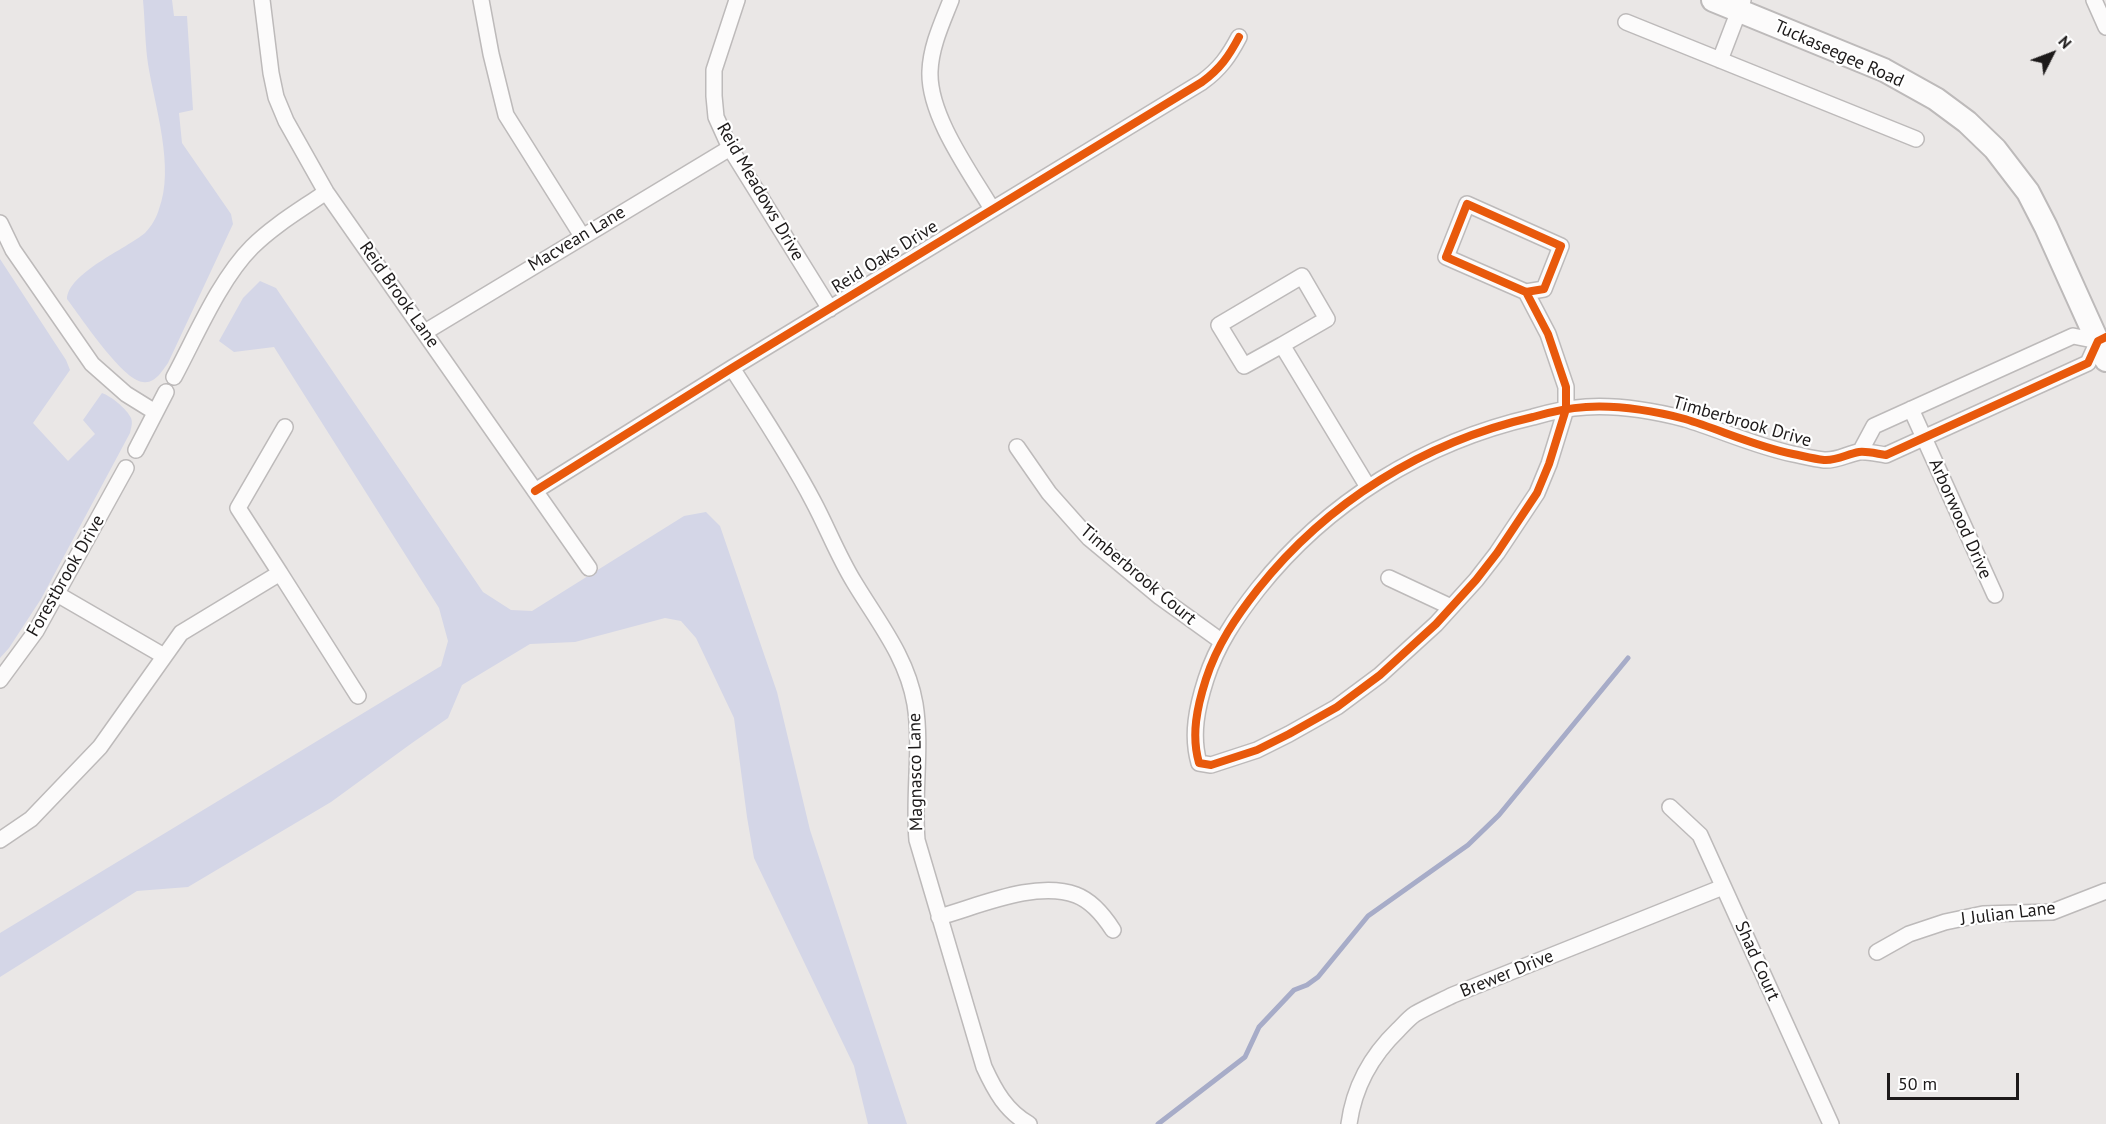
<!DOCTYPE html>
<html>
<head>
<meta charset="utf-8">
<style>
  body { margin:0 }
  #map { position:relative; width:2106px; height:1124px; overflow:hidden; background:#eae7e6; font-family:"PT Sans",sans-serif }
  canvas { display:block }
  .north { position:absolute; left:2022px; top:24px; width:60px; height:60px; -webkit-text-stroke:4px #fff; paint-order:stroke; rotate:48deg; font-size:16px; font-weight:700; line-height:24px; text-align:center; color:#1d1a1a }
  .north::after { content:''; display:block; margin:auto; width:21px; height:27px; background:#1d1a1a; clip-path:polygon(50% 0,100% 100%,50% 72%,0 100%) }
  .scale { position:absolute; left:1887px; top:1073px; width:132px; height:27px; box-sizing:border-box; border:3px solid #1d1a1a; border-top:0; padding-left:8px; font-size:18px; line-height:21px; white-space:nowrap; color:#1d1a1a; -webkit-text-stroke:4px #fff; paint-order:stroke }
</style>
</head>
<body>
<div id="map">
<canvas width="2106" height="1124"></canvas>
<div class="north">N</div>
<div class="scale">50 m</div>
</div>
<script>
const g = document.querySelector('canvas').getContext('2d');
g.lineJoin = 'round';
function fillPath(path, color) { g.fillStyle = color; g.fill(path, 'evenodd'); }
function strokePath(path, color, width, dash) { g.strokeStyle = color; g.lineWidth = width; g.lineCap = dash ? 'butt' : 'round'; g.setLineDash(dash || []); g.stroke(path); }
function drawText(font, color, halo, rows, align = 'center') {
  g.font = font + ' "PT Sans",sans-serif'; g.lineWidth = 4.5; g.setLineDash([]); g.textBaseline = 'middle'; g.strokeStyle = halo; g.fillStyle = color; for (const [text, x, y, turn = 0] of rows) {
    g.save(); g.translate(x, y); g.rotate((+turn || 0) * Math.PI / 180); g.textAlign = isNaN(turn) ? turn : align; if (halo) g.strokeText(text, 0, 0); g.fillText(text, 0, 0); g.restore();
  }
}
const green = new Path2D(`
  M143 0H172L174 16H187L193 110 179 113 182 143 231 214 233 224 168 363C162 371 155 384 143 382 123 381 80 316 67 299 68 273 126 249 145 233 151 227 157 217 159 209 175 168 155 107 148 64 145 43 145 21 143 0Z
  M0 259 66 360 70 370 33 423 68 461 95 434 83 420 102 393C111 396 127 409 131 418 133 423 131 428 130 433L41 599 9 648 0 658Z
  M260 281 276 288 483 592 511 610 532 611 684 516 706 512 720 526 777 692 810 830 907 1124H868L854 1066 754 858 747 817 734 718 696 638 681 621 665 618 575 642 530 644 462 685 448 718 412 743 331 802 188 887 137 891 0 977V933L441 666 448 641 439 608 274 347 234 352 219 341 243 298Z`);
const stream = new Path2D(`
  M1158 1124 1245 1057 1259 1027 1294 990 1307 985 1318 977 1368 916 1468 845 1499 815 1628 658`);
const street = new Path2D(`
  M262 0 271 73 276 97 286 121 326 192 589 568
  M481 0 491 54 506 115 582 236
  M737 0 714 70V96L716 117 730 148 830 309
  M951 0C942 23 931 46 930 71 928 115 970 172 992 209
  M2094 0 2106 27
  M1626 22 1916 139
  M1720 60 1743 0
  M0 223 13 250 92 364 126 394 155 412
  M1526 292 1544 289 1561 246 1467 204 1446 257 1526 292 1548 334 1566 387V409L1549 464 1537 493 1497 553 1476 580 1436 624 1380 675 1337 707 1289 734 1257 750 1211 765 1199 763C1191 735 1197 707 1206 679 1217 645 1236 617 1258 589 1327 502 1424 442 1533 417 1550 412 1568 408 1586 407 1618 405 1654 411 1685 419 1721 430 1755 446 1793 454 1803 456 1814 459 1824 460 1837 461 1847 454 1859 452 1867 451 1878 454 1886 455L2088 363 2098 341 2102 339
  M425 332 730 148
  M1282 345 1327 319 1302 276 1219 325 1244 366 1282 345 1368 487
  M732 368C760 412 789 455 813 501 827 527 838 556 854 582 878 622 907 657 915 704 922 748 913 795 917 840L984 1067C995 1091 1006 1111 1029 1124
  M174 377C196 336 220 279 252 247 274 225 302 209 326 192
  M1911 409 1995 595
  M1017 447 1049 493 1089 538 1160 597 1221 641
  M136 450 166 392
  M1860 452 1874 426 2073 336 2098 341
  M535 491 732 368 1202 82C1220 69 1229 56 1239 37
  M280 573 358 696
  M1389 578 1451 607
  M57 594 164 656
  M0 680 36 631 126 468
  M1670 807 1700 835 1831 1124
  M0 840 31 819 100 747 181 633 280 573 238 508 285 427
  M939 917C979 906 1036 880 1076 895 1092 901 1104 916 1113 930
  M1877 952 1909 934 1945 922 1983 914 2052 912 2106 891
  M1349 1124C1354 1087 1371 1056 1398 1030 1403 1025 1409 1018 1415 1014 1427 1007 1441 1001 1453 995L1723 887`);
const secondary = new Path2D(`
  M1713 0 1884 70 1936 99 1967 122 1995 149 2028 192 2046 227 2106 360`);
const cycleway = new Path2D(`
  M1526 292 1544 289 1561 246 1467 204 1446 257 1526 292 1548 334 1566 387V409L1549 464 1537 493 1497 553 1476 580 1436 624 1380 675 1337 707 1289 734 1257 750 1211 765 1199 763C1191 735 1197 707 1206 679 1217 645 1236 617 1258 589 1327 502 1424 442 1533 417 1550 412 1568 408 1586 407 1618 405 1654 411 1685 419 1721 430 1755 446 1793 454 1803 456 1814 459 1824 460 1837 461 1847 454 1859 452 1867 451 1878 454 1886 455L2088 363 2098 341 2106 337
  M535 491 732 368 1202 82C1220 69 1229 56 1239 37`);
const streetNames = [
  ["Tuckaseegee Road",1839,54,24],
  ["Reid Meadows Drive",760,192,60],
  ["Macvean Lane",577,239,-31],
  ["Reid Oaks Drive",885,257,-32],
  ["Reid Brook Lane",399,295,55],
  ["Timberbrook Drive",1742,422,16],
  ["Arborwood Drive",1960,519,66],
  ["Timberbrook Court",1138,575,40],
  ["Forestbrook Drive",66,576,-60],
  ["Magnasco Lane",916,772,-91],
  ["J Julian Lane",2008,914,-7],
  ["Shad Court",1757,961,66],
  ["Brewer Drive",1507,974,-22]
];
fillPath(green, '#d4d6e7');
strokePath(stream, '#a7acc8', 5);
strokePath(street, '#bdbaba', 18);
strokePath(secondary, '#bdbaba', 26);
strokePath(street, '#fcfbfb', 15);
strokePath(secondary, '#fcfbfb', 22);
strokePath(cycleway, '#e8590c', 8);
drawText('18px', '#1d1a1a', '#fff', streetNames);
</script>
</body>
</html>
